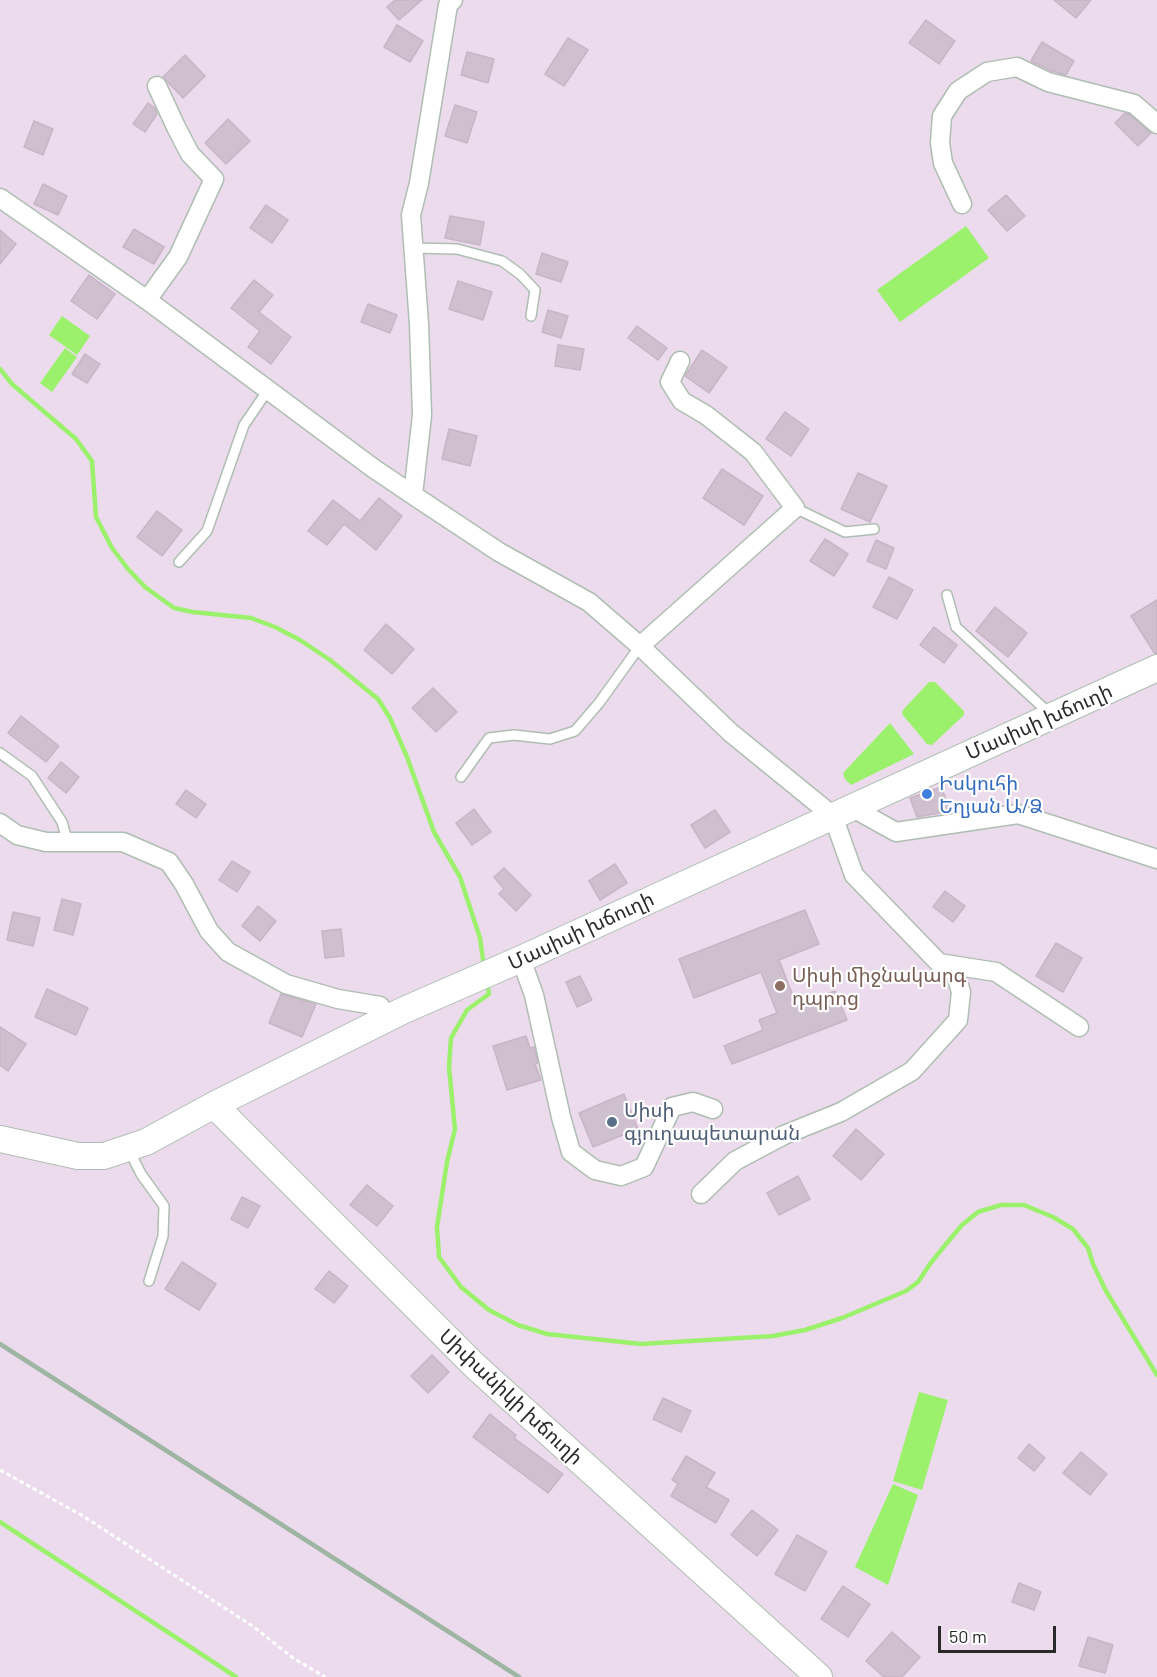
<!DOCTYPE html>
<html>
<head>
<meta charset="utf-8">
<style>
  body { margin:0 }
  #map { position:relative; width:1157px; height:1677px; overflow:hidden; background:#ebdbec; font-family:Barlow,sans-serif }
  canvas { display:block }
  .scale { position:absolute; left:938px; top:1626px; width:118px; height:27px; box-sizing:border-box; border:3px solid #2a2a2a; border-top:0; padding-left:8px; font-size:18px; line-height:21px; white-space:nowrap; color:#2a2a2a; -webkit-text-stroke:4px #fff; paint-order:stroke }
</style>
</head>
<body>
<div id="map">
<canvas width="1157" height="1677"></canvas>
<div class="scale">50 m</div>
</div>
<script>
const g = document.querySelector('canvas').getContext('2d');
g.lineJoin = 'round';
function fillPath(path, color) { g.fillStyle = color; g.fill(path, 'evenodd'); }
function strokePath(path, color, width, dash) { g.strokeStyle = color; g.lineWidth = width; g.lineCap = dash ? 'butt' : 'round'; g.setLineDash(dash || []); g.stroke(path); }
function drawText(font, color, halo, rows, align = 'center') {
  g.font = font + ' Barlow,"Noto Sans Armenian",sans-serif'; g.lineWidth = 4.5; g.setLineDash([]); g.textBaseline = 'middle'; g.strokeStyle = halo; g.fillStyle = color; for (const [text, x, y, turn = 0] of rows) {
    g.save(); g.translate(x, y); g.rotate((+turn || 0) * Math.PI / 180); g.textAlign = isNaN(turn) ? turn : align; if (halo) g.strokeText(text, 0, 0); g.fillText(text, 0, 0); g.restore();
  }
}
const water = new Path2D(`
  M966 226 989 258 900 322 877 290Z
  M62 316 90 336 77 355 49 335Z
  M65 348 77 357 52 392 40 383Z
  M929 682H935L964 711V715L932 745 927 744 902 714 903 710Z
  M890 723 914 754 851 785 845 779 843 773Z
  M919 1392 948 1400 922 1490 893 1481Z
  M893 1484 918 1495 888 1585 855 1567Z`);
const stream = new Path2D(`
  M0 369 12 384 76 439 92 461 96 517 112 548 128 569 145 587 174 608 193 612 251 618 275 627 300 640 330 660 378 699 390 718 407 757 434 832 460 877 480 938 484 967
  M487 982 489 994 467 1010 451 1038 449 1067 455 1129 447 1162 437 1227 439 1257 461 1287 489 1310 518 1325 547 1334 641 1344 773 1336 805 1330 842 1318 906 1291 918 1282 930 1264 946 1244 962 1225 978 1212 1001 1205H1024L1053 1217 1073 1229 1088 1248 1093 1264 1106 1291 1157 1375
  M0 1522 236 1677`);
const building = new Path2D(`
  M395 0H422L399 20 387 7Z
  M1054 0H1091L1076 18Z
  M926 20 955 41 939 64 909 43Z
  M397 25 423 41 410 62 384 47Z
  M568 38 588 50 564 86 545 74Z
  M1042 42 1074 61 1066 75 1052 71 1031 61Z
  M467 52 494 59 488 83 461 75Z
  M185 55 205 76 183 98 163 77Z
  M148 103 155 108 157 114 145 132 133 124Z
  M455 105 477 112 467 143 445 136Z
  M1125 113 1129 114 1151 133 1138 146 1115 123Z
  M228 119 250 141 226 164 205 143Z
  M34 121 53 129 43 155 24 147Z
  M43 184 67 196 58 215 34 204Z
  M1006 195 1025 216 1007 231 988 210Z
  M266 205 288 220 272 243 250 228Z
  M450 216 484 222 480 245 445 238Z
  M134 229 164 247 154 264 123 247Z
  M0 230 16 244 0 264Z
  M542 253 568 262 561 282 536 274Z
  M89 275 115 294 97 319 71 301Z
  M254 280 273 295 259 312 291 337 271 364 248 347 260 331 231 308Z
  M458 281 492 292 483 320 449 309Z
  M368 304 397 315 390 333 361 322Z
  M548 310 568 316 561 338 542 332Z
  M637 326 667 348 658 360 628 338Z
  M558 345 584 349 580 370 555 366Z
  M702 350 727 367 709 393 685 376Z
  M85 354 100 364 87 383 72 374Z
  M785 412 809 429 791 456 766 439Z
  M449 429 477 436 470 466 442 459Z
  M722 469 763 496 744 525 703 498Z
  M858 473 887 486 870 522 841 509Z
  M379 498 402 516 376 550 344 524 327 545 308 531 333 500 360 521Z
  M157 511 182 530 162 556 137 537Z
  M825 539 848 554 834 576 810 561Z
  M876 540 894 548 886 569 867 561Z
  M889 577 913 590 897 619 873 607Z
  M1157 600V653L1155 654 1131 616Z
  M995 607 1027 633 1008 657 976 631Z
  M386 624 414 649 392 674 364 650Z
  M934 627 957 645 944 663 920 645Z
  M433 688 457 712 436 732 412 708Z
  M21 716 59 746 46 762 8 733Z
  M61 762 79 777 66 793 48 778Z
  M941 787 951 811 917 817 910 798Z
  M186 790 206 804 196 818 176 804Z
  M474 809 491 832 472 845 456 823Z
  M715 810 730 832 705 848 691 825Z
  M232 861 250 872 237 892 219 880Z
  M615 864 627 883 600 900 589 881Z
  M504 868 531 895 516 911 499 894 504 889 494 877Z
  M945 891 965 906 953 922 933 907Z
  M62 899 81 904 73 935 54 930Z
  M258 906 276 921 260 941 242 926Z
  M805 910 819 944 779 960 797 1006 835 991 847 1020 732 1064 724 1046 763 1030 759 1020 777 1013 761 972 694 998 679 959Z
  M13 912 40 918 33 946 7 940Z
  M341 929 344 956 325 958 322 931Z
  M1056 943 1082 958 1063 992 1036 976Z
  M580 976 592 1000 577 1007 566 982Z
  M47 989 88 1008 76 1035 35 1017Z
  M281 994 316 1004 302 1037 269 1023Z
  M0 1027 26 1044 8 1071 0 1065Z
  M526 1036 530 1048 534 1047 538 1063 535 1064 541 1080 507 1090 493 1046Z
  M624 1094 638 1129 593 1147 579 1113Z
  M856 1129 884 1154 861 1180 833 1156Z
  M798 1176 810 1199 779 1215 767 1193Z
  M367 1185 393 1206 377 1226 350 1205Z
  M242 1197 260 1206 248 1228 231 1219Z
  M182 1262 216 1284 199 1310 165 1289Z
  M329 1271 348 1286 334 1303 315 1289Z
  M432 1355 449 1372 428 1393 411 1376Z
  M663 1398 691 1411 681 1432 653 1419Z
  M490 1414 516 1435 514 1438 563 1474 548 1493 473 1437Z
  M1029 1444 1045 1458 1034 1471 1018 1458Z
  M1081 1452 1107 1474 1090 1495 1063 1473Z
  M686 1456 715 1473 706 1487 729 1500 716 1523 671 1496 678 1484 672 1480Z
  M752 1510 778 1530 757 1556 731 1535Z
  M797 1535 827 1552 805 1591 775 1574Z
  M1019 1583 1041 1592 1034 1610 1012 1602Z
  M843 1586 870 1604 848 1637 821 1619Z
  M892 1632 920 1657 902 1677H884L866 1661Z
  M1088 1637 1113 1645 1105 1673 1079 1666Z`);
const path = new Path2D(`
  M0 1470 83 1516 254 1627 293 1658 325 1677`);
const lane = new Path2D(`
  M413 248 457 249 502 261 520 274 535 290 531 316
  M795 508 845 532 874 529
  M179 562 207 531 244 425 268 390
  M947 595 956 627 1050 714
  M0 753 32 776 62 822 68 843
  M461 777 489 738 514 735 550 739 575 731 599 703 640 646
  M129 1150 141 1174 164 1206 163 1236 149 1281`);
const street = new Path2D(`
  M0 198 147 300 373 468 413 495 499 552 589 602 640 646 731 733 833 816 854 875 939 963 996 972 1079 1027
  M962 204 943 163 940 143 942 116 958 91 987 72 1017 67 1048 82 1134 104 1157 124
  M147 300 178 257 214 179 190 154 176 127 157 86
  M413 495 422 415 419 324 411 215 419 183 448 5 453 0
  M640 646 795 508 753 452 706 415 682 401 670 382 680 361
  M851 807 896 832 1018 814 1157 859
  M0 823 17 835 46 842H123L169 862 184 884 209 931 228 952 286 984 338 999 380 1006 388 1018
  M521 959 534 995 561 1117 571 1152 595 1170 621 1176 644 1167 672 1107 693 1102 713 1109
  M701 1194 735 1161 784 1135 841 1112 912 1071 958 1020 961 992 953 965`);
const secondary = new Path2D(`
  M214 1105 475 1366 819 1677
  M0 1139 78 1156H104L146 1142 214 1105 402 1011 521 959 1157 668`);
const rail = new Path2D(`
  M0 1344 519 1677`);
const markers = [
  [927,794,6,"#3f7fe0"],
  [780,986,6,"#8d6e63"],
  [612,1122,6,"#5c6f8a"]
];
const streetNames = [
  ["Մասիսի խճուղի",1039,722,-24],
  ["Մասիսի խճուղի",581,931,-25],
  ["Սիփանիկի խճուղի",511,1397,43]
];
const shopNames = [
  ["Իսկուհի",939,783],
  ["Եղյան Ա/Ձ",939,806]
];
const educationNames = [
  ["Սիսի միջնակարգ",792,975],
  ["դպրոց",792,998]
];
const serviceNames = [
  ["Սիսի",624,1110],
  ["գյուղապետարան",624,1133]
];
fillPath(water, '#9cf16c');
strokePath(stream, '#9cf16c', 4.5);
fillPath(building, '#cec0ce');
strokePath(building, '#c8b5c7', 1.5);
strokePath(lane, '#afbeb2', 12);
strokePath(street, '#afbeb2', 21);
strokePath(secondary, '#afbeb2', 28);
strokePath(path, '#fff', 3, [4.5, 3]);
strokePath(lane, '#fff', 9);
strokePath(street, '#fff', 18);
strokePath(secondary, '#fff', 26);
strokePath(rail, '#9eb5a3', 4.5);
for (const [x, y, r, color] of markers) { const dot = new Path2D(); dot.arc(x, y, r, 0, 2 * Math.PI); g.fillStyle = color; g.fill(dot); strokePath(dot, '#fff', 2); }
drawText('20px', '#2a2a2a', '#fff', streetNames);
drawText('20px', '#366cbe', '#fff', shopNames, 'left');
drawText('20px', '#785e54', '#fff', educationNames, 'left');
drawText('20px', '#4e5e75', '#fff', serviceNames, 'left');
</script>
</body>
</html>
